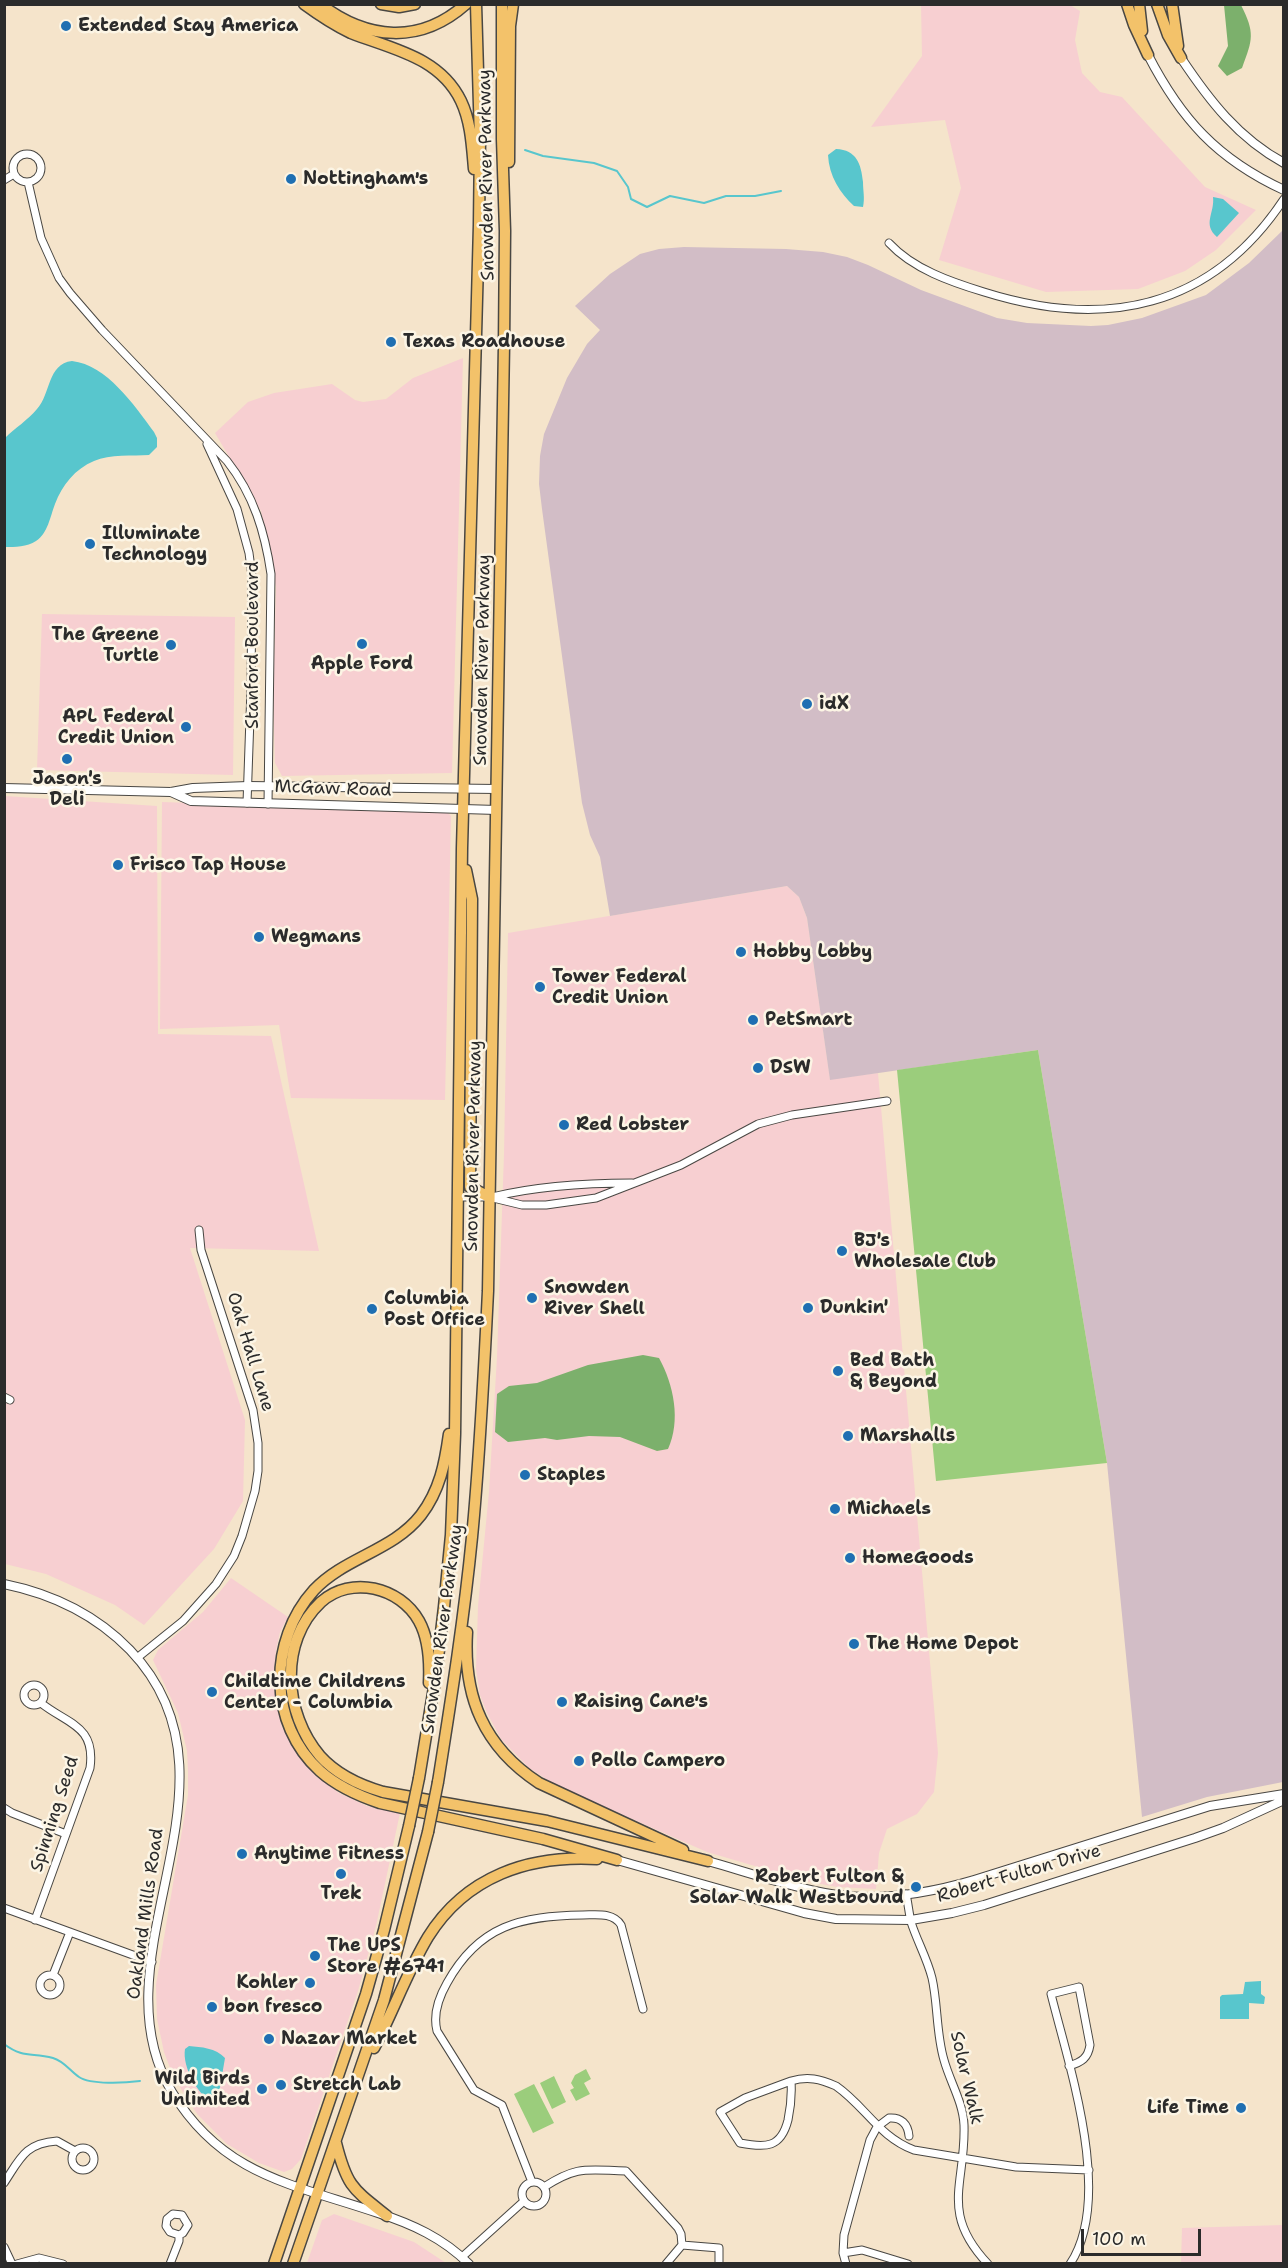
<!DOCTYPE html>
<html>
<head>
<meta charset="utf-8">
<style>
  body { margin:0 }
  #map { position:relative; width:1288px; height:2268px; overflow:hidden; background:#f5e4cb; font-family:"Shantell Sans",sans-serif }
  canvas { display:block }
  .frame { position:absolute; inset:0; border:6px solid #2b2b2b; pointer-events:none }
  .scale { position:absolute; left:1081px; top:2229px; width:120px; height:27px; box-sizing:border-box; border:3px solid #2b2b2b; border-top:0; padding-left:8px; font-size:18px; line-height:21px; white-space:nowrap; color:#2b2b2b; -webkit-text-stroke:4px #fcf5e5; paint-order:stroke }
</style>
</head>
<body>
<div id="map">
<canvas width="1288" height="2268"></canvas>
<div class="frame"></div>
<div class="scale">100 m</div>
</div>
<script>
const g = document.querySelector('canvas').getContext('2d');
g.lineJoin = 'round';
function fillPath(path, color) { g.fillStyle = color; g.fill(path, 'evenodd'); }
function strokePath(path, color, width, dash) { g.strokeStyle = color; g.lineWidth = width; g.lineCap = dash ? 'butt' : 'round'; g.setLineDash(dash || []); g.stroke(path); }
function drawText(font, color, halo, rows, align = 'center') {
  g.font = font + ' "Shantell Sans",sans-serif'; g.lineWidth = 5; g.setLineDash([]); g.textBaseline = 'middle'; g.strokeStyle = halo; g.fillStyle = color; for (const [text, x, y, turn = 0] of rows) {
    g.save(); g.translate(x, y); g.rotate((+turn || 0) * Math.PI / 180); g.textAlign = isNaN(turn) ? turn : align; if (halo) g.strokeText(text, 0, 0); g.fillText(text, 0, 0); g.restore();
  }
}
const built = new Path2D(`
  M921 5H1070L1080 11 1075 40 1082 73 1100 92 1122 97 1205 187 1256 210 1216 250 1185 271 1138 289 1046 292 939 260 961 188 945 120 871 127 922 56Z
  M463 358 452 773 282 776 275 763 273 696 276 587 261 511 215 433 248 402 274 393 332 384 355 400 363 402 386 399 413 378Z
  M42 614 235 617 233 775 37 770Z
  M5 796 157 806 158 1034 271 1036 319 1251 190 1248 245 1420 243 1501 214 1549 144 1625 115 1605 46 1574 5 1564Z
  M162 802 447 812 451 816 445 1100 291 1098 279 1025 160 1029Z
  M787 886 799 897 807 918 830 1079 878 1073 938 1753 934 1792 917 1814 887 1829 879 1853 876 1889 837 1887 806 1881 707 1852 557 1786 529 1768 501 1739 487 1713 480 1695 476 1669 478 1606 489 1492 497 1357 504 1154 508 933Z
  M231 1578 288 1617 280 1632 276 1650 273 1682 278 1712 282 1727 297 1754 316 1776 339 1793 367 1806 400 1813 376 1926 358 1991 301 2159 292 2169 284 2172 259 2163 227 2144 198 2115 186 2098 170 2068 164 2052 157 2019 156 1985 188 1795V1772L187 1751 178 1713 153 1660 158 1650 203 1612Z
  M334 2214 414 2242 446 2263H307L322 2220Z
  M1283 2225V2263H1181L1182 2228Z`);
const industrial = new Path2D(`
  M1283 230V1782L1207 1797 1142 1817 1107 1463 1038 1050 830 1080 807 918 799 897 787 886 610 916 600 857 590 835 582 803 542 509 539 484 540 456 544 434 567 378 587 344 600 330 575 306 610 274 640 254 659 249 684 247 786 249 823 252 847 257 868 265 921 290 997 318 1027 323 1091 326 1108 325 1142 318 1206 295 1249 263Z`);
const green = new Path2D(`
  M1038 1050 1107 1463 936 1481 897 1070Z
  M586 2069 591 2079 584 2083 590 2094 576 2101 570 2090 574 2088 571 2083 575 2075Z
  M554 2076 566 2102 552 2109 540 2083Z
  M534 2084 554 2123 533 2133 514 2094Z`);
const forest = new Path2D(`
  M1224 5H1241C1255 33 1253 39 1242 68L1227 76 1218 66 1228 46Z
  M643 1355 659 1358C674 1385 681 1421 668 1449L657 1451 620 1437 589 1436 557 1440 545 1438 508 1442 495 1432 497 1394 509 1386 537 1383 588 1365Z`);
const water = new Path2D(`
  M836 149C857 150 861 164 863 182 863 191 865 198 863 207L854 206C840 193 829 176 828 155Z
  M1213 197 1223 199 1239 213 1217 237C1202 224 1215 213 1213 197Z
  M72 361C107 365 134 405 154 432L157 438V447L149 455C133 456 110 454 94 461 75 469 62 485 55 504 50 517 48 533 36 541 27 547 15 547 5 547V438C15 428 28 420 37 409 51 394 47 364 72 361Z
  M1261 1981V1994L1265 1997 1264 2004 1249 2003V2019H1220V1997L1222 1995 1243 1994 1245 1982Z
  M189 2046C201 2047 216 2048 225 2058L218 2099 214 2103C198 2096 182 2067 185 2049Z`);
const stream = new Path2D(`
  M525 150 543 156 594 163 617 171 628 187 631 199 647 207 670 196 704 203 726 196H755L781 191
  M4 2044C24 2059 32 2052 53 2058 64 2061 70 2071 79 2077 91 2085 125 2083 140 2081`);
const minor = new Path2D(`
  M13 168a14 14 0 1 1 28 0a14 14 0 1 1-28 0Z
  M4 180 14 174
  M28 182 41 238 59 278 70 293 102 330 227 461C254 495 265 533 271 574L268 804
  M889 243C913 269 951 282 984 292 1105 330 1211 309 1284 199
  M207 444 237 509 249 553 252 576 251 689 247 803
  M458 1197H489L522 1205H546L596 1198 681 1165 758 1124 792 1115 887 1101
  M492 1197C537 1186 586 1183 632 1183
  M4 1397 10 1400
  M137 1658 183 1621 216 1584 234 1556 242 1536 255 1491 258 1471V1443L253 1410 201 1250 199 1230
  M24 1695a10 10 0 1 1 20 0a10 10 0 1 1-20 0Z
  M4 1808 12 1813 66 1834
  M906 1894C908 1903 909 1913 911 1922 917 1941 927 1958 932 1978 938 2004 936 2033 944 2060 950 2082 963 2102 964 2125 966 2184 939 2212 988 2264
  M4 1908 152 1962
  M35 1920 90 1768C96 1725 67 1724 41 1703
  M40 1985a10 10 0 1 1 20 0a10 10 0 1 1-20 0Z
  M53 1975 70 1932
  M1069 2066C1082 2062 1088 2058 1090 2045L1079 1987 1051 1994C1069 2066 1114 2198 1070 2264
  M791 2081 745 2098 720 2112 740 2143C766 2148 781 2148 788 2120 791 2106 792 2096 791 2081 808 2076 820 2079 836 2086 865 2106 879 2137 914 2150L1016 2167 1089 2170
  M72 2159a11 11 0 1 1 22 0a11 11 0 1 1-22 0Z
  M522 2194a12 12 0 1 1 24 0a12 12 0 1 1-24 0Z
  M532 2182 502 2105 474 2090 437 2031C433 2015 439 1997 447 1983 479 1925 521 1916 583 1915 596 1915 613 1912 621 1925L643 2009
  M4 2183C20 2159 25 2143 57 2141L75 2151
  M544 2187C578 2165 587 2170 626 2171L678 2228 681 2234 682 2245
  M4 2247 12 2264
  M843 2253 862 2250 908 2264
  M462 2257 524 2201
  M17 2264 39 2258 63 2264
  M170 2264 179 2241V2235L183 2233 188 2225 182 2215 173 2214 167 2219 166 2226 170 2232 179 2235
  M666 2264 682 2245 719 2248V2264
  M846 2264 843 2253 844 2235 870 2140 877 2127 889 2118C901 2117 908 2124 909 2136`);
const tertiary = new Path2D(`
  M1148 55C1181 119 1217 159 1284 190
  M1181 58C1209 100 1238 138 1284 163
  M4 788 171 792 193 788 248 786 497 789
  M171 792 191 801 497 810
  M4 1584C53 1594 95 1614 130 1650 257 1782 90 1956 172 2092 223 2176 293 2184 378 2213 412 2224 443 2238 469 2264
  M617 1860 804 1913 836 1919 911 1920 952 1913 984 1905 1195 1838 1223 1828 1284 1800
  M708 1861C750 1873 793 1888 837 1895 883 1901 930 1893 974 1880L1210 1806 1284 1794`);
const primary = new Path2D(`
  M304 4C319 15 334 25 351 33 392 49 440 57 461 101 471 122 472 146 474 169
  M320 4C367 40 420 45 466 4
  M381 4 399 7 415 4
  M1127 4 1134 25 1148 55
  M1139 4 1142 31
  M1157 4 1168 35 1181 58
  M1172 4 1178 46
  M509 162 510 26 513 4
  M466 870 472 899 470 1187 489 1197
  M449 1434C445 1463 440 1490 421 1515 393 1551 345 1557 314 1590 268 1641 268 1724 320 1771 338 1787 359 1796 380 1803L543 1839 617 1860
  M467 1632C463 1697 484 1747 539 1783L683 1850
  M429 1683C430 1663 429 1639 419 1621 400 1587 351 1575 321 1602 278 1642 284 1714 320 1756 337 1775 359 1785 383 1792L547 1821 708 1861
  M419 1778 436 1675 444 1607 451 1535 455 1434 462 848 479 225 480 139 476 4
  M438 1782C451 1700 464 1619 472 1537 480 1455 484 1373 488 1291L504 345 505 231 502 139V4
  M374 2048C393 2012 407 1972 428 1937 466 1876 529 1855 597 1859
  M336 2143C347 2187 353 2189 387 2216
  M274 2264 366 1994 384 1930 409 1826
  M293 2264 384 2000 428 1832`);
const primaryBridge = new Path2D(`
  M409 1826 419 1778
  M428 1832 438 1782`);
const markers = [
  [66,26,6,"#1f6fb2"],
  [291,179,6,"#1f6fb2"],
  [391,342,6,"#1f6fb2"],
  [90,544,6,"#1f6fb2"],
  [362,644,6,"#1f6fb2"],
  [171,645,6,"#1f6fb2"],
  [807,704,6,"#1f6fb2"],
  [186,727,6,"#1f6fb2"],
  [67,759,6,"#1f6fb2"],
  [118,865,6,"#1f6fb2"],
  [259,937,6,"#1f6fb2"],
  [741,952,6,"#1f6fb2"],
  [540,987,6,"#1f6fb2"],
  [753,1020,6,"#1f6fb2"],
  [758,1068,6,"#1f6fb2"],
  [564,1125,6,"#1f6fb2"],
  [842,1251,6,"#1f6fb2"],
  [532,1298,6,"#1f6fb2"],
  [808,1308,6,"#1f6fb2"],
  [372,1309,6,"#1f6fb2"],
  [838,1371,6,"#1f6fb2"],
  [848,1436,6,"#1f6fb2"],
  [525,1475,6,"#1f6fb2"],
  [835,1509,6,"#1f6fb2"],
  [850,1558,6,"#1f6fb2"],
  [854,1644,6,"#1f6fb2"],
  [212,1692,6,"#1f6fb2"],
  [562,1702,6,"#1f6fb2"],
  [579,1761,6,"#1f6fb2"],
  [242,1854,6,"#1f6fb2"],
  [341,1874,6,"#1f6fb2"],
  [916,1887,6,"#1f6fb2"],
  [315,1956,6,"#1f6fb2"],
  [310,1983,6,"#1f6fb2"],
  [212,2007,6,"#1f6fb2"],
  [269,2039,6,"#1f6fb2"],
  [281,2085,6,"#1f6fb2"],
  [262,2089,6,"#1f6fb2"],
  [1241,2108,6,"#1f6fb2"]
];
const poiNames = [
  ["Extended Stay America",78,26],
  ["Nottingham's",303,179],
  ["Texas Roadhouse",403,342],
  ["Illuminate",102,534],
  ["Technology",102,555],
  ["The Greene",159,635,"right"],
  ["Turtle",159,656,"right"],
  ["Apple Ford",362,664,"center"],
  ["idX",819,704],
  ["APL Federal",174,717,"right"],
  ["Credit Union",174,738,"right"],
  ["Jason's",67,779,"center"],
  ["Deli",67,800,"center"],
  ["Frisco Tap House",130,865],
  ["Wegmans",271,937],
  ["Hobby Lobby",753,952],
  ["Tower Federal",552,977],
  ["Credit Union",552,998],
  ["PetSmart",765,1020],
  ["DSW",770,1068],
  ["Red Lobster",576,1125],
  ["BJ's",854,1241],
  ["Wholesale Club",854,1262],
  ["Snowden",544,1288],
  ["River Shell",544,1309],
  ["Columbia",384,1299],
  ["Post Office",384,1320],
  ["Dunkin'",820,1308],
  ["Bed Bath",850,1361],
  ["& Beyond",850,1382],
  ["Marshalls",860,1436],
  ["Staples",537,1475],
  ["Michaels",847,1509],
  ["HomeGoods",862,1558],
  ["The Home Depot",866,1644],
  ["Childtime Childrens",224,1682],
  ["Center - Columbia",224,1703],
  ["Raising Cane's",574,1702],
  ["Pollo Campero",591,1761],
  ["Anytime Fitness",254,1854],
  ["Robert Fulton &",904,1877,"right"],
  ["Solar Walk Westbound",904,1898,"right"],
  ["Trek",341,1894,"center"],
  ["The UPS",327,1946],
  ["Store #6741",327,1967],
  ["Kohler",298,1983,"right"],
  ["bon fresco",224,2007],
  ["Nazar Market",281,2039],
  ["Wild Birds",250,2079,"right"],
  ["Unlimited",250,2100,"right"],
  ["Stretch Lab",293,2085],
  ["Life Time",1229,2108,"right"]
];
const streetNames = [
  ["Snowden River Parkway",487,175,-91],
  ["Stanford Boulevard",253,645,-90],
  ["Snowden River Parkway",483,660,-89],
  ["McGaw Road",333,789,2],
  ["Snowden River Parkway",474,1146,-89],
  ["Oak Hall Lane",250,1352,73],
  ["Snowden River Parkway",443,1629,-82],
  ["Spinning Seed",55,1814,-72],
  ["Robert Fulton Drive",1019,1874,-16],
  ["Oakland Mills Road",146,1914,-82],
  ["Solar Walk",966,2078,77]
];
fillPath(built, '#f7cfd1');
fillPath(industrial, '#d2bdc6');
fillPath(green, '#9bcd7c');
fillPath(forest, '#7cb06c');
fillPath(water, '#58c6cd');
strokePath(stream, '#58c6cd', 2);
strokePath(minor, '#494743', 9);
strokePath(tertiary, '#494743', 10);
strokePath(primary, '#494743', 13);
strokePath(minor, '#fff', 7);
strokePath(tertiary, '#fff', 8);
strokePath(primary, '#f3c26a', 10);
strokePath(primaryBridge, '#494743', 13, []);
strokePath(primaryBridge, '#f3c26a', 10);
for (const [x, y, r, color] of markers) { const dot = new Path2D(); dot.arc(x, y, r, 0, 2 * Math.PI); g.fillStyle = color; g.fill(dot); strokePath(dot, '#fcf5e5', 2); }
drawText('bold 18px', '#2b2b2b', '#fcf5e5', poiNames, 'left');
drawText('18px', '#2b2b2b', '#fcf5e5', streetNames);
</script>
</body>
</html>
